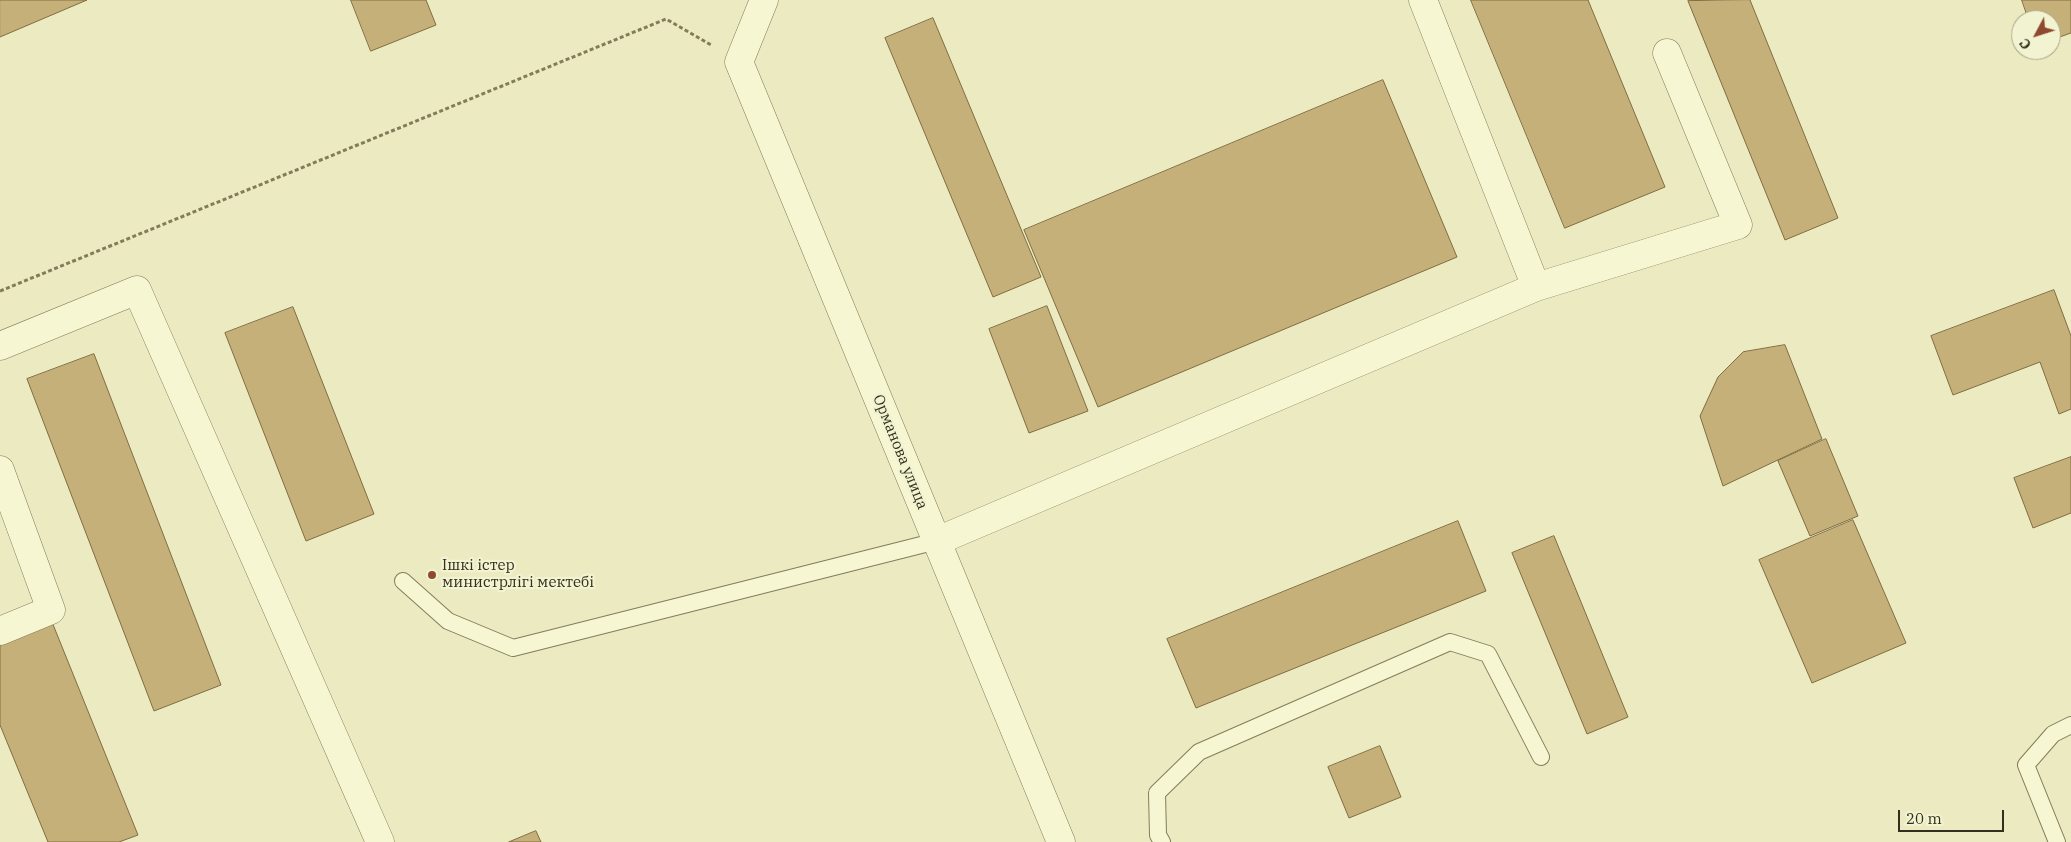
<!DOCTYPE html>
<html>
<head>
<meta charset="utf-8">
<style>
  body { margin:0 }
  #map { position:relative; width:2071px; height:842px; overflow:hidden; background:#ebeac1; font-family:"IBM Plex Serif",serif }
  canvas { display:block }
  .north { position:absolute; left:2011px; top:10px; width:50px; height:50px; box-sizing:border-box; background:#f2f3d0; border:1px solid #a6a488; border-radius:50%; rotate:230deg; font-size:14px; font-weight:700; line-height:20px; text-align:center; color:#332e1d }
  .north::after { content:''; display:block; margin:auto; width:18px; height:22px; background:#8e492e; clip-path:polygon(50% 0,100% 100%,50% 72%,0 100%) }
  .scale { position:absolute; left:1898px; top:810px; width:106px; height:22px; box-sizing:border-box; border:2px solid #332e1d; border-top:0; padding-left:6px; font-size:15px; line-height:18px; white-space:nowrap; color:#332e1d; -webkit-text-stroke:4px #f2f3d0; paint-order:stroke }
</style>
</head>
<body>
<div id="map">
<canvas width="2071" height="842"></canvas>
<div class="north">С</div>
<div class="scale">20 m</div>
</div>
<script>
const g = document.querySelector('canvas').getContext('2d');
g.lineJoin = 'round';
function fillPath(path, color) { g.fillStyle = color; g.fill(path, 'evenodd'); }
function strokePath(path, color, width, dash) { g.strokeStyle = color; g.lineWidth = width; g.lineCap = dash ? 'butt' : 'round'; g.setLineDash(dash || []); g.stroke(path); }
function drawText(font, color, halo, rows, align = 'center') {
  g.font = font + ' "IBM Plex Serif",serif'; g.lineWidth = 4.5; g.setLineDash([]); g.textBaseline = 'middle'; g.strokeStyle = halo; g.fillStyle = color; for (const [text, x, y, turn = 0] of rows) {
    g.save(); g.translate(x, y); g.rotate((+turn || 0) * Math.PI / 180); g.textAlign = isNaN(turn) ? turn : align; if (halo) g.strokeText(text, 0, 0); g.fillText(text, 0, 0); g.restore();
  }
}
const building = new Path2D(`
  M0 0H87L0 37Z
  M351 0H426L436 25 371 51Z
  M1471 0H1588L1665 187 1565 228Z
  M1750 0 1838 218 1785 240 1688 1Z
  M2022 0H2071V33L2051 40V20H2029Z
  M933 18 1041 277 993 297 885 38Z
  M1383 80 1457 257 1098 407 1024 230Z
  M2054 290 2071 336V409L2059 414 2040 362 1953 395 1931 336Z
  M1047 306 1088 411 1029 433 989 329Z
  M293 307 374 514 306 541 225 333Z
  M1785 345 1822 439 1723 486 1700 416 1718 377 1743 352Z
  M94 354 221 685 154 711 27 379Z
  M1826 439 1858 516 1810 536 1778 461Z
  M2071 457V513L2033 528 2014 478Z
  M1853 520 1906 643 1812 683 1759 560Z
  M1458 521 1486 591 1196 708 1167 639Z
  M1554 536 1628 717 1587 734 1512 553Z
  M52 622 138 835 119 842H48L0 725V642Z
  M1380 746 1401 797 1349 818 1328 767Z
  M536 831 541 842H509Z`);
const path = new Path2D(`
  M0 291 666 19 711 45`);
const service = new Path2D(`
  M403 581 448 621 513 648 937 541
  M1162 842 1158 835 1157 793 1199 752 1450 642 1488 654 1541 757
  M2057 842 2026 765 2053 734 2071 725`);
const minor = new Path2D(`
  M764 0 739 62 1061 842
  M1536 287 1738 225 1667 53
  M0 346 137 290 380 842
  M0 470 51 610 0 631
  M937 541 1536 287 1423 0`);
const markers = [
  [432,575,5,"#8e492e"]
];
const streetNames = [
  ["Орманова улица",900,452,68]
];
const poiNames = [
  ["Ішкі істер",442,566],
  ["министрлігі мектебі",442,583]
];
fillPath(building, '#c6b079');
strokePath(building, '#806d41', 1);
strokePath(service, '#837c5a', 18);
strokePath(minor, '#837c5a', 29);
strokePath(path, '#837c5a', 3, [4, 2.5]);
strokePath(service, '#f6f6d3', 16);
strokePath(minor, '#f6f6d3', 28);
for (const [x, y, r, color] of markers) { const dot = new Path2D(); dot.arc(x, y, r, 0, 2 * Math.PI); g.fillStyle = color; g.fill(dot); strokePath(dot, '#f2f3d0', 2); }
drawText('15px', '#332e1d', '#f2f3d0', streetNames);
drawText('15px', '#332e1d', '#f2f3d0', poiNames, 'left');
</script>
</body>
</html>
